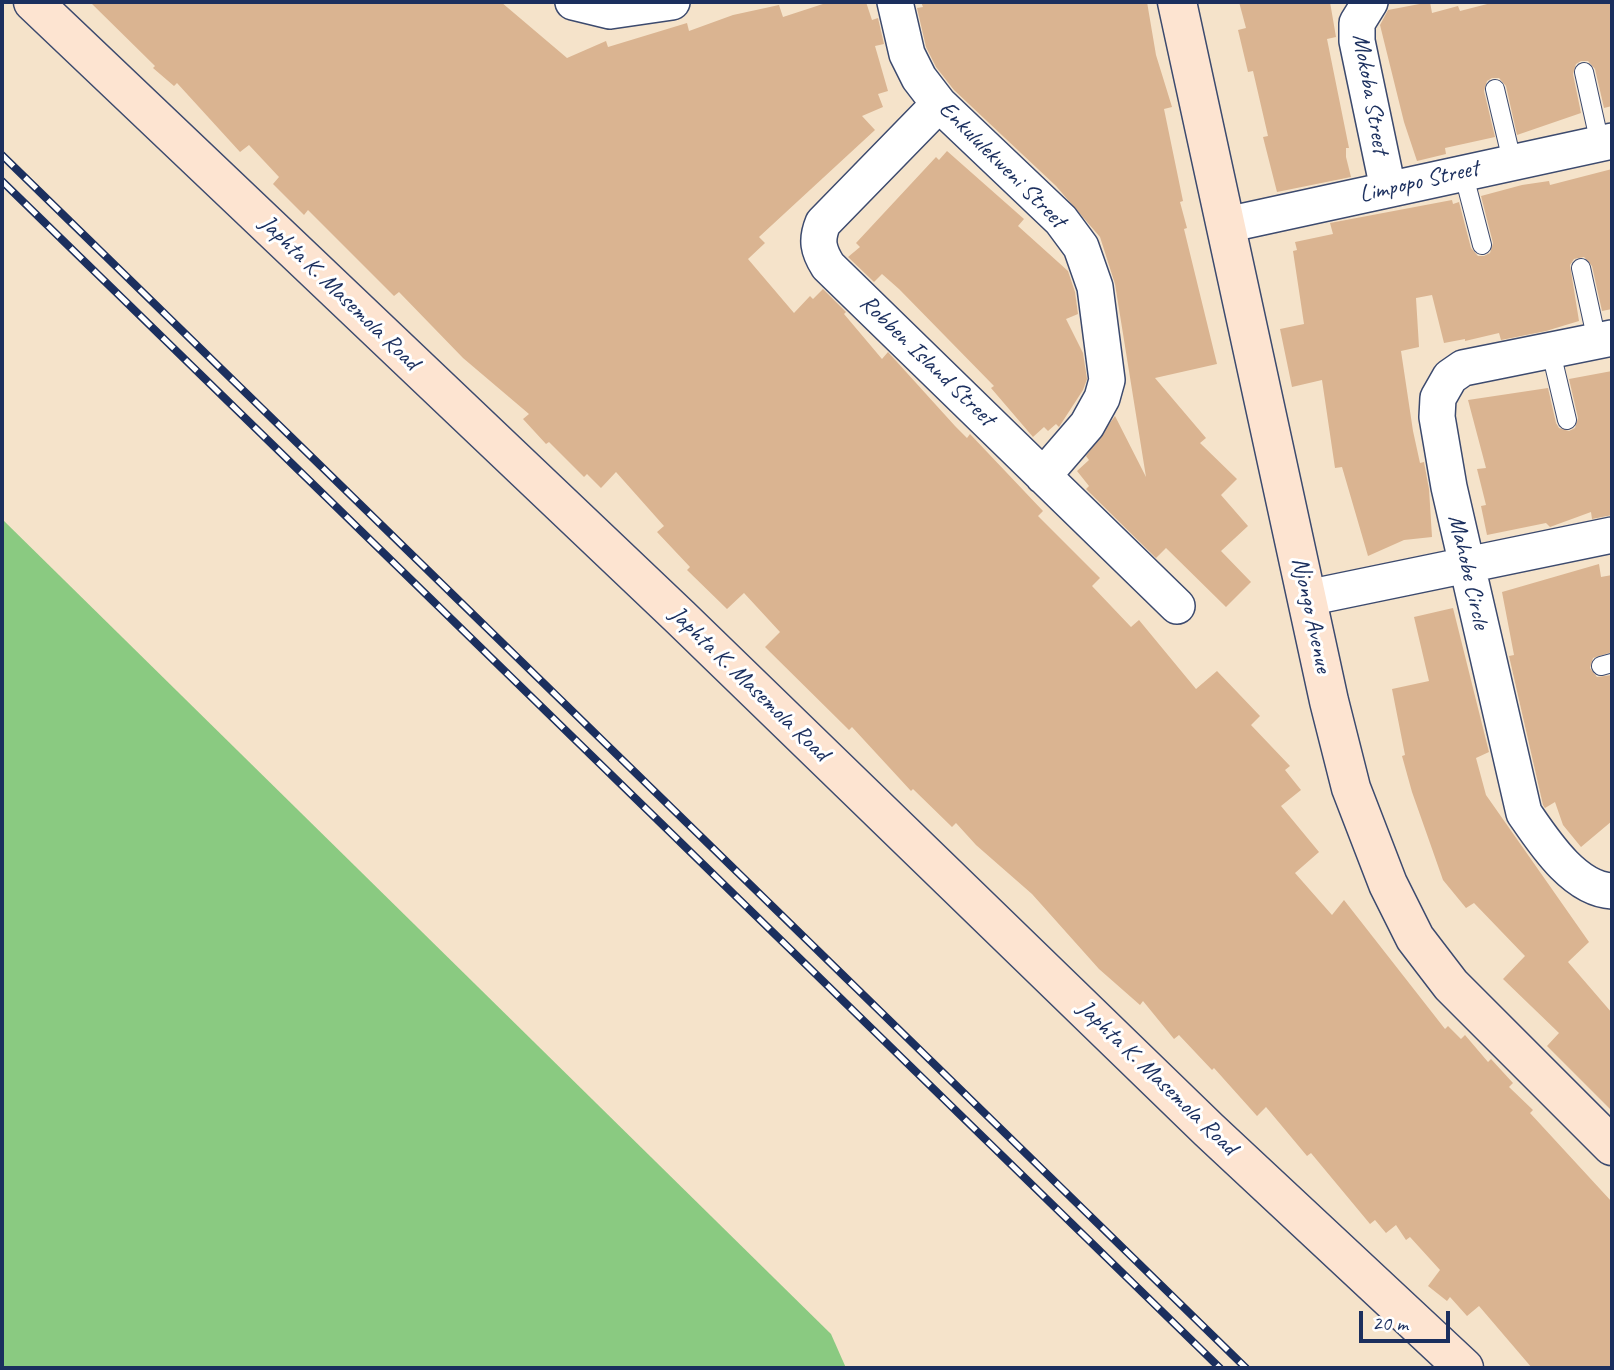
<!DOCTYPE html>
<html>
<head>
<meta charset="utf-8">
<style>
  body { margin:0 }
  #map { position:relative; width:1614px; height:1370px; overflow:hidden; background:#f5e3ca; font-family:Caveat,sans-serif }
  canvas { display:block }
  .frame { position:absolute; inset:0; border:4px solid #1b2f5e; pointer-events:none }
  .scale { position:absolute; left:1359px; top:1311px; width:91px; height:32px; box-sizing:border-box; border:4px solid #1b2f5e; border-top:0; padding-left:9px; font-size:21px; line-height:24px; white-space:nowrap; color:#1b2f5e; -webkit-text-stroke:5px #fff; paint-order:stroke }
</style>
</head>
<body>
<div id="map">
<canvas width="1614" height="1370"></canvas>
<div class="frame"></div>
<div class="scale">20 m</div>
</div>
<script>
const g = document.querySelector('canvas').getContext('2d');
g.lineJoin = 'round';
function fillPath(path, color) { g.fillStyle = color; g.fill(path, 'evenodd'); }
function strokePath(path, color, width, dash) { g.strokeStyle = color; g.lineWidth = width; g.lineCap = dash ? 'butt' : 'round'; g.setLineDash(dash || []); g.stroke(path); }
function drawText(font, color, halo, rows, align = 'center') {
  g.font = font + ' Caveat,sans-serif'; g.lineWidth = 6; g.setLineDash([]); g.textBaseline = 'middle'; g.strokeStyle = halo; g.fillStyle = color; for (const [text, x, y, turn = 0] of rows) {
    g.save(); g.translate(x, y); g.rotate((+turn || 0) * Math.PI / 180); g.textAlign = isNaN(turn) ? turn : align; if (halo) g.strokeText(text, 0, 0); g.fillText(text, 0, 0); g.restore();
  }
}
const green = new Path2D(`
  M2 519 831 1334 846 1368H2Z`);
const building = new Path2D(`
  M90 2H501L567 58 606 41 608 47 687 23 689 31 733 15 779 5 783 17 829 2H866L872 20 878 18 884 44 875 46 888 91 878 94 883 107 862 116 875 130 759 237 765 243 748 259 794 313 810 296 813 299 823 289 846 312 844 314 882 359 888 352 955 426 967 438 970 434 1043 511 1038 516 1100 578 1092 586 1131 627 1139 620 1196 689 1217 671 1260 716 1251 725 1290 766 1285 770 1301 790 1281 806 1319 852 1295 873 1332 915 1344 900 1445 1029 1448 1026 1461 1039 1465 1035 1488 1062 1491 1059 1513 1083 1509 1087 1533 1110 1530 1113 1612 1202V1368H1532L1479 1306 1467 1316 1450 1297 1447 1301 1428 1286 1440 1270 1410 1237 1406 1240 1396 1225 1386 1233 1375 1220 1370 1224 1311 1153 1307 1156 1266 1107 1257 1116 1214 1068 1212 1070 1179 1035 1174 1039 1143 1001 1140 1005 1099 969 1032 894 976 845 956 823 952 827 913 789 911 791 852 727 849 730 765 647 780 632 744 593 727 609 687 570 690 567 657 532 664 526 616 472 601 488 587 474 584 477 549 442 546 444 523 419 529 414 463 358 399 292 394 296 308 210 304 215 273 184 279 177 249 145 240 152 177 83 174 86 153 68 155 66Z
  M921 2H1147L1156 55 1172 107 1164 109 1183 201 1180 202 1187 228 1184 229 1217 364 1155 378 1206 438 1200 443 1237 479 1221 495 1248 526 1221 551 1251 582 1226 607 1166 548 1156 558 1086 489 1089 486 1077 471 1089 460 1086 456 1115 416 1146 477 1115 284 1100 237 1056 186 954 90 936 67 926 47 917 8 923 7Z
  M1239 2H1330L1336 37 1327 39 1349 148H1346V157L1351 177 1277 192 1263 137 1268 136 1253 71 1248 72 1238 30 1246 28Z
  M1430 2 1432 13 1458 6 1460 11 1495 2H1612V106L1604 108 1595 69 1588 61H1581L1576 64 1573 74 1581 113 1517 135 1506 86 1499 78H1492L1487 81 1484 91 1495 137 1445 148 1446 154 1417 161 1404 122 1380 25 1388 10Z
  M947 151 1024 219 1018 226 1068 271 1075 292 1078 314 1066 319 1083 353 1087 379 1083 390 1059 427 1056 424 1048 431 1044 427 1033 437 991 388 994 386 899 289 882 274 874 282 848 257 860 247 856 243 936 157 939 160Z
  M1612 169V309L1602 311 1592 266 1584 257 1574 259 1570 265 1579 321 1546 331 1501 340 1499 333 1465 341V339L1444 343 1432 295 1416 298 1419 347 1401 351 1413 431 1420 463 1424 462 1429 489 1432 537 1404 540 1368 556 1342 467 1335 468 1322 380 1292 387 1280 329 1304 324 1293 251 1297 250 1295 242 1333 234 1330 223 1452 200 1453 204 1459 202 1471 248 1478 256H1484L1490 253 1493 243 1481 196 1522 185 1549 181 1550 185Z
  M1612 371V515L1592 519 1591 512 1550 527 1546 523 1487 535 1481 506 1486 505 1477 469 1486 468 1468 400 1548 388 1556 423 1559 428 1569 431 1575 428 1578 418 1569 379Z
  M1599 564 1601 577 1612 575V652L1593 658 1590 668 1597 677 1612 675V821L1581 847 1563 825 1555 802 1545 808 1543 805 1509 656 1514 655 1502 592Z
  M1453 608 1489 752 1476 758 1486 795 1589 942 1568 962 1612 1013V1111L1547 1046 1559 1033 1503 979 1525 956 1474 903 1466 908 1443 880 1412 792 1402 756 1405 755 1392 689 1429 681 1414 617Z`);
const lane = new Path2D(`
  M1584 72 1600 144
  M1495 89 1512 161
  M1463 172 1482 245
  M1581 268 1597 341
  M1551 352 1567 420
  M1601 666 1612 663`);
const street = new Path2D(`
  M573 2 610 11 672 2
  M895 2 907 54 919 78 939 104 1061 220 1081 247 1095 287 1107 380 1102 398 1087 425 1043 476
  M1370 2 1357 23V41L1388 189
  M939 104 823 223C816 240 818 250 828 266L1177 606
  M1226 225 1612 141
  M1612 338 1463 368 1450 377 1438 398 1437 417 1449 487 1524 813C1544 842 1574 889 1612 891
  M1307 598 1612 535`);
const secondary = new Path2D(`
  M33 2 680 617 1209 1130 1464 1368
  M1177 2 1329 701 1351 788 1388 884 1415 938 1451 985 1612 1146`);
const rail = new Path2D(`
  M2 155 1246 1368
  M2 181 1220 1368`);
const streetNames = [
  ["Mokoba Street",1370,94,80],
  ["Enkululekweni Street",1002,165,45],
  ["Limpopo Street",1419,182,-13],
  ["Japhta K. Masemola Road",339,293,44],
  ["Robben Island Street",927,361,44],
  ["Mahobe Circle",1468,572,77],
  ["Njongo Avenue",1311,615,78],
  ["Japhta K. Masemola Road",749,684,44],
  ["Japhta K. Masemola Road",1157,1078,44]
];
fillPath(green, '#8aca81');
fillPath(building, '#dab491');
strokePath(lane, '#3c4a6e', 20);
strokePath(street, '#3c4a6e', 38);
strokePath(secondary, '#3c4a6e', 41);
strokePath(lane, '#fff', 18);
strokePath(street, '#fff', 35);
strokePath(secondary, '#fde4d1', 38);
strokePath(rail, '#1b2f5e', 8);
strokePath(rail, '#fff', 5, [16]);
drawText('24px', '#1b2f5e', '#fff', streetNames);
</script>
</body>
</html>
